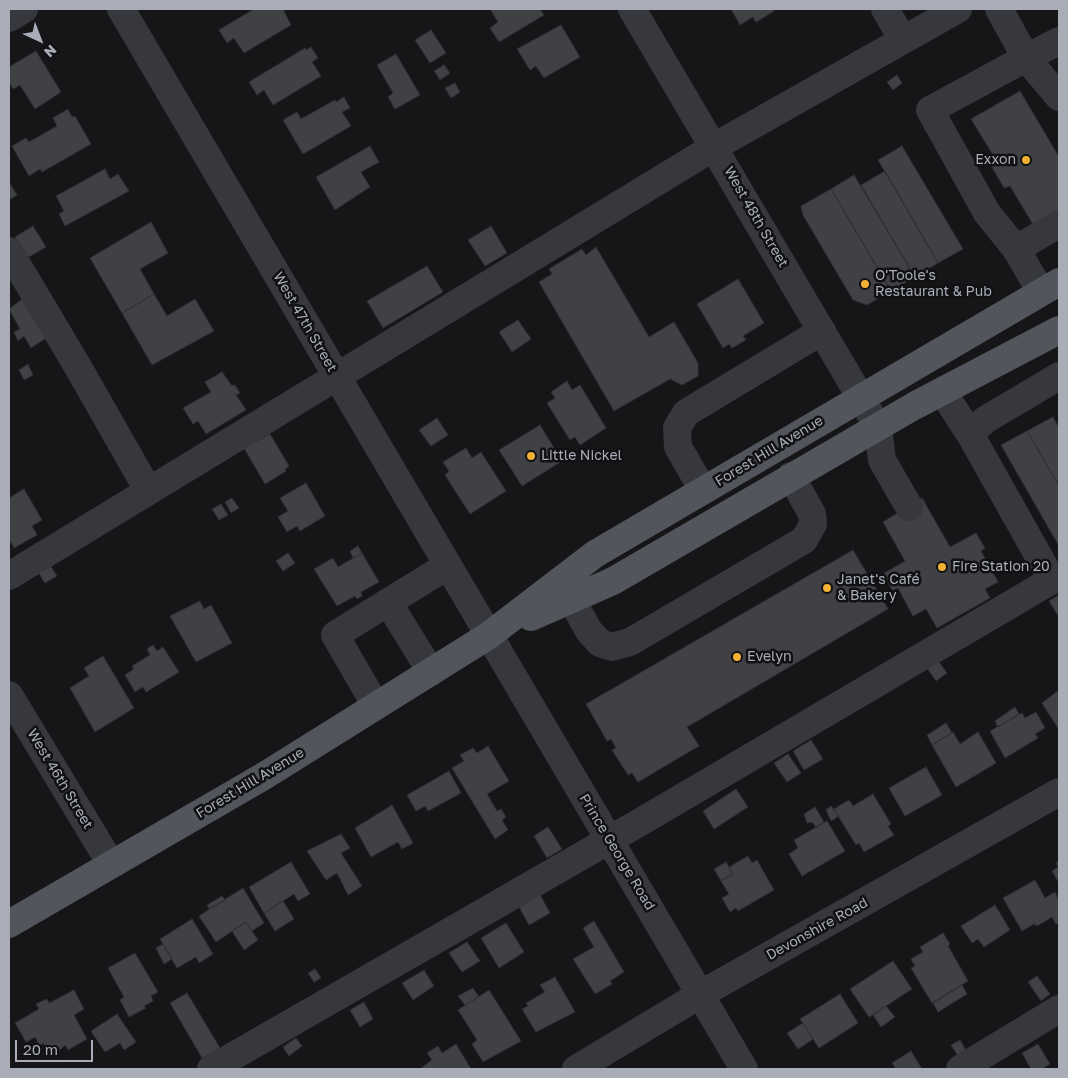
<!DOCTYPE html>
<meta charset="utf-8">
<style>
body{margin:0}
#map{position:relative;width:1068px;height:1078px;overflow:hidden;background:#161618;font-family:"Golos Text",sans-serif}
canvas{display:block}
.frame{position:absolute;inset:0;border:10px solid #a8adb8;pointer-events:none}
.north{position:absolute;left:15px;top:15px;width:50px;height:50px;-webkit-text-stroke:4px #111113;paint-order:stroke;rotate:137deg;font-size:14px;font-weight:700;line-height:20px;text-align:center;color:#a8adb8}
.north::after{content:'';display:block;margin:auto;width:18px;height:22px;background:#a8adb8;clip-path:polygon(50% 0,100% 100%,50% 72%,0 100%)}
.scale{position:absolute;left:15px;top:1040px;width:78px;height:22px;box-sizing:border-box;border:2px solid #a8adb8;border-top:0;padding-left:6px;font-size:15px;line-height:18px;white-space:nowrap;color:#a8adb8;-webkit-text-stroke:4px #111113;paint-order:stroke}
</style>
<div id="map">
<canvas width="1068" height="1078"></canvas>
<div class="frame"></div>
<div class="north">N</div>
<div class="scale">20 m</div>
</div>
<script>
const g = document.querySelector('canvas').getContext('2d');
g.lineJoin = 'round';
function fillPath(path, color) { g.fillStyle = color; g.fill(path, 'evenodd'); }
const poly = rows => new Path2D(rows.map(r => 'M' + r).join(''));
function trace(path, color, width, dash) { g.strokeStyle = color; g.lineWidth = width; g.lineCap = dash ? 'butt' : 'round'; g.setLineDash(dash || []); g.stroke(path); }
function drawText(font, color, halo, rows, align = 'center') {
  g.font = font + ' "Golos Text",sans-serif'; g.lineWidth = 5; g.setLineDash([]); g.textBaseline = 'middle'; g.strokeStyle = halo; g.fillStyle = color; for (const [text, x, y, turn = 0] of rows) {
    g.save(); g.translate(x, y); g.rotate((+turn || 0) * Math.PI / 180); g.textAlign = isNaN(turn) ? turn : align; if (halo) g.strokeText(text, 0, 0); g.fillText(text, 0, 0); g.restore();
  }
}
const building = poly([
 [254,9,283,9,291,25,244,53,234,38,227,43,219,30,254,9],
 [490,9,540,9,544,15,499,42,490,28,498,22,490,9],
 [731,9,773,9,774,11,756,22,753,17,740,25,731,9],
 [561,25,580,57,544,78,536,66,530,70,517,49,561,25],
 [431,30,446,53,430,63,415,40,431,30],
 [311,47,318,58,312,62,321,76,273,105,264,90,257,95,249,82,305,48,306,50,311,47],
 [36,51,61,92,35,109,20,85,13,89,9,82,9,67,36,51],
 [396,54,420,95,395,109,388,97,393,93,377,65,396,54],
 [444,65,450,73,440,80,434,71,444,65],
 [897,75,902,83,893,90,887,82,897,75],
 [455,83,460,92,451,98,445,88,455,83],
 [1020,91,1059,157,1059,211,1034,226,1010,186,1004,188,989,162,995,158,971,119,1020,91],
 [344,97,350,108,342,112,351,126,303,154,283,120,297,112,301,119,335,100,336,102,344,97],
 [68,109,72,117,75,116,91,144,42,172,40,169,29,176,12,146,26,138,29,142,57,126,53,118,68,109],
 [370,146,379,162,361,172,370,187,335,210,316,177,370,146],
 [902,146,963,249,938,263,878,160,902,146],
 [105,169,110,179,118,174,129,191,65,226,59,214,64,211,56,196,105,169],
 [885,171,938,263,915,277,861,185,885,171],
 [854,175,915,277,891,291,831,189,854,175],
 [9,182,17,195,9,200,9,182],
 [831,189,891,291,867,305,853,300,803,215,801,206,831,189],
 [151,222,168,253,140,269,154,294,122,313,90,258,151,222],
 [33,226,46,247,27,258,15,237,33,226],
 [491,226,507,253,485,266,468,240,491,226],
 [596,247,649,337,674,322,698,363,698,376,682,385,670,379,614,411,539,282,552,274,549,269,582,249,586,255,596,247],
 [427,266,443,292,383,328,367,301,427,266],
 [738,279,764,323,743,336,746,340,732,348,729,344,723,348,697,304,738,279],
 [154,294,167,316,195,299,214,331,152,365,122,313,154,294],
 [25,297,49,336,31,348,24,336,18,341,14,332,20,329,9,309,25,297],
 [518,320,531,339,512,352,499,332,518,320],
 [28,364,33,375,24,380,19,370,28,364],
 [222,372,232,386,235,385,240,393,236,395,246,410,206,434,198,421,193,424,183,408,211,392,205,382,222,372],
 [567,381,572,390,580,385,606,428,580,445,575,437,570,440,547,403,555,398,551,392,567,381],
 [1053,417,1059,428,1059,486,1027,431,1053,417],
 [437,418,448,435,431,446,419,430,437,418],
 [540,425,562,461,522,486,499,450,540,425],
 [1027,431,1059,486,1059,546,1001,445,1027,431],
 [270,434,289,466,285,469,286,471,265,484,244,448,270,434],
 [466,448,472,458,481,452,506,491,470,514,445,475,449,471,443,462,466,448],
 [306,483,325,516,300,531,297,526,287,532,278,517,288,511,280,498,306,483],
 [24,489,42,520,32,526,37,535,14,548,9,539,9,498,24,489],
 [232,498,239,508,231,513,225,502,232,498],
 [922,498,950,547,976,533,985,548,981,551,998,582,985,589,990,598,937,628,926,609,913,616,898,588,893,591,883,574,905,561,883,522,922,498],
 [221,504,228,515,219,520,212,509,221,504],
 [358,546,362,553,353,558,350,551,358,546],
 [853,550,888,609,687,727,699,746,638,782,632,773,628,775,612,750,616,748,611,739,607,741,586,704,853,550],
 [288,553,295,563,283,571,276,561,288,553],
 [362,553,379,582,361,592,362,596,357,599,355,596,337,606,314,569,333,558,338,567,362,553],
 [50,565,57,576,45,583,38,572,50,565],
 [1059,595,1059,617,1049,601,1059,595],
 [200,601,204,609,211,605,232,643,196,662,170,616,200,601],
 [153,645,157,651,163,647,179,672,146,692,143,687,135,692,125,675,134,669,132,666,150,655,147,649,153,645],
 [103,656,134,708,95,732,70,688,89,676,84,668,103,656],
 [938,661,947,673,936,681,927,668,938,661],
 [1059,690,1059,730,1042,703,1059,690],
 [1015,707,1019,714,998,727,995,721,1015,707],
 [1036,712,1045,728,1035,734,1038,738,1005,758,990,731,1022,713,1025,718,1036,712],
 [946,723,952,733,932,745,927,735,946,723],
 [953,732,960,744,978,732,996,763,956,787,932,745,953,732],
 [811,740,823,759,804,770,793,751,811,740],
 [488,746,509,781,487,794,497,811,501,809,506,817,502,820,508,830,495,839,452,768,464,761,460,755,473,748,477,753,488,746],
 [788,754,801,773,787,782,774,763,788,754],
 [926,767,942,795,905,816,889,788,926,767],
 [449,771,461,793,428,811,425,806,416,811,407,795,449,771],
 [736,789,748,807,714,829,703,811,736,789],
 [873,794,891,824,888,826,894,835,864,852,859,843,856,845,834,809,849,800,853,806,873,794],
 [392,805,413,843,402,849,398,842,371,857,355,828,392,805],
 [831,806,839,816,831,821,826,810,831,806],
 [815,807,824,822,816,827,812,822,807,823,804,814,815,807],
 [827,821,845,851,802,876,789,854,798,848,794,840,827,821],
 [548,827,562,849,547,858,534,836,548,827],
 [341,834,350,848,341,853,362,886,348,895,337,873,326,880,307,851,341,834],
 [748,856,752,863,757,860,774,890,738,911,736,908,730,912,722,898,729,894,721,881,733,874,729,867,748,856],
 [1059,861,1059,883,1052,871,1058,867,1056,863,1059,861],
 [291,862,310,894,298,901,294,894,264,913,249,887,291,862],
 [726,862,733,874,721,881,714,869,726,862],
 [1035,880,1045,898,1055,892,1059,901,1059,923,1056,924,1052,917,1037,926,1034,924,1022,931,1003,898,1035,880],
 [243,888,264,923,252,931,246,922,216,942,199,916,243,888],
 [539,893,550,913,529,925,518,905,539,893],
 [222,896,225,900,209,909,207,905,222,896],
 [283,901,294,919,275,931,264,913,283,901],
 [995,905,1010,930,984,947,978,939,972,943,961,926,995,905],
 [192,919,213,954,199,963,196,957,177,968,160,939,192,919],
 [594,921,624,972,610,981,612,984,595,994,573,959,594,947,583,928,594,921],
 [246,922,258,940,244,950,232,931,246,922],
 [506,923,524,952,499,968,481,938,506,923],
 [943,933,950,944,948,946,968,981,932,1003,911,968,915,966,911,959,923,952,920,947,943,933],
 [467,942,480,961,462,972,449,953,467,942],
 [163,944,172,959,164,964,156,948,163,944],
 [135,953,158,992,151,996,153,1001,144,1006,146,1008,129,1017,120,1000,124,997,108,968,135,953],
 [893,961,912,989,869,1017,850,989,893,961],
 [315,969,321,978,314,982,308,973,315,969],
 [424,970,434,986,413,1000,402,983,424,970],
 [1037,976,1050,994,1041,1001,1028,982,1037,976],
 [555,977,575,1012,536,1032,522,1009,528,1006,526,1003,545,992,540,985,555,977],
 [962,985,967,994,938,1012,933,1003,962,985],
 [473,988,479,997,465,1005,458,996,473,988],
 [74,990,84,1009,74,1015,87,1039,68,1050,65,1045,60,1050,58,1046,47,1052,43,1043,40,1046,35,1037,26,1042,15,1023,39,1009,36,1004,47,999,49,1003,74,990],
 [489,990,521,1041,483,1062,472,1044,477,1040,458,1010,489,990],
 [187,993,220,1048,202,1058,170,1003,187,993],
 [840,994,858,1023,819,1048,800,1019,840,994],
 [364,1002,373,1019,360,1027,350,1010,364,1002],
 [886,1006,895,1017,881,1027,873,1015,886,1006],
 [117,1014,136,1042,124,1050,120,1043,105,1052,91,1031,117,1014],
 [803,1023,813,1039,798,1049,787,1033,803,1023],
 [296,1038,302,1046,289,1056,283,1047,296,1038],
 [960,1040,968,1054,960,1059,951,1045,960,1040],
 [456,1044,471,1069,420,1069,432,1060,427,1053,438,1046,442,1053,456,1044],
 [1038,1044,1050,1064,1042,1069,1031,1069,1022,1053,1038,1044],
 [911,1051,922,1069,896,1069,892,1063,911,1051]
]);
const minor = poly([
 [121,9,744,1069],
 [632,9,878,427,882,460,909,507],
 [885,9,903,40],
 [999,9,1026,58,930,110,987,213,1016,249],
 [9,18,24,9],
 [1059,41,1026,58,1059,97],
 [9,251,78,367,148,490],
 [1041,292,1016,249,1059,224],
 [942,391,970,434],
 [703,490,678,447,677,428,686,413,822,331],
 [9,576,714,147,958,9],
 [1052,580,970,434,985,420,1059,376],
 [571,599,589,631,600,643,612,647,630,642,804,540,813,524,812,514,791,476],
 [388,602,431,672],
 [9,695,111,864],
 [376,706,335,635,447,566],
 [211,1069,637,824,1059,576],
 [576,1069,701,994,1059,792],
 [960,1069,1059,1009]
]);
const major = poly([
 [531,617,613,581,914,406,1059,330],
 [9,924,264,776,488,636,595,554,1059,282]
]);
const markers = [
 [1026,160,5,"#f2b134"],
 [865,284,5,"#f2b134"],
 [531,456,5,"#f2b134"],
 [942,567,5,"#f2b134"],
 [827,588,5,"#f2b134"],
 [737,657,5,"#f2b134"]
];
const poiNames = [
 ["Exxon",1016,160,"right"],
 ["O'Toole's",875,276],
 ["Restaurant & Pub",875,292],
 ["Little Nickel",541,456],
 ["Fire Station 20",952,567],
 ["Janet's Café",837,580],
 ["& Bakery",837,596],
 ["Evelyn",747,657]
];
const streetNames = [
 ["West 48th Street",756,217,60],
 ["West 47th Street",305,322,60],
 ["Forest Hill Avenue",769,451,-31],
 ["West 46th Street",60,779,59],
 ["Forest Hill Avenue",250,783,-31],
 ["Prince George Road",617,852,59],
 ["Devonshire Road",817,929,-29]
];
fillPath(building, '#404145');
trace(building, '#303034', 1);
trace(minor, '#37383d', 28);
trace(major, '#53555c', 28);
for (const [x, y, r, color] of markers) { const dot = new Path2D(); dot.arc(x, y, r, 0, 2 * Math.PI); g.fillStyle = color; g.fill(dot); trace(dot, '#111113', 2); }
drawText('14px', '#a8adb8', '#111113', poiNames, 'left');
drawText('14px', '#a8adb8', '#111113', streetNames);
</script>
